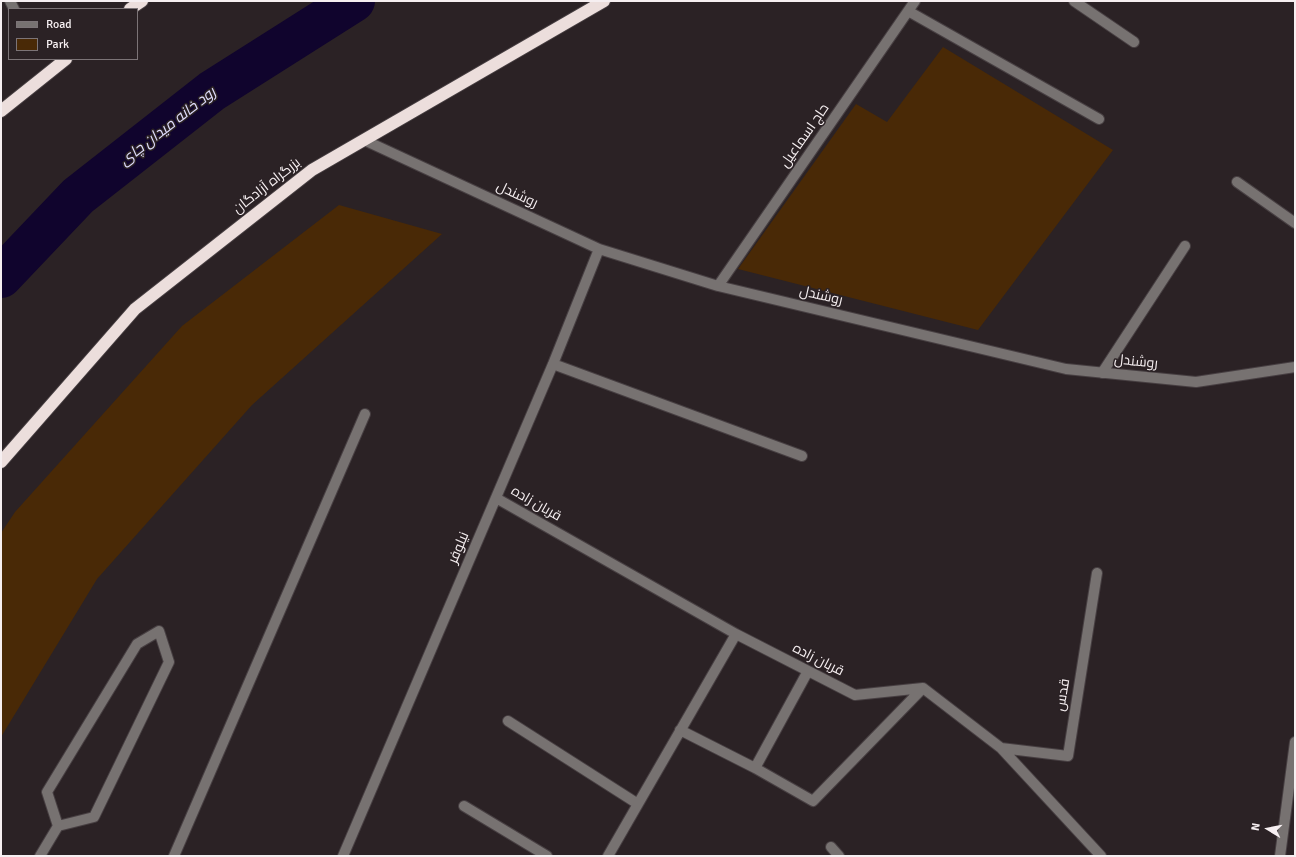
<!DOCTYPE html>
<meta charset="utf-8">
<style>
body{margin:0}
#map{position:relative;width:1296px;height:857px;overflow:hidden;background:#2b2225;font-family:Signika,sans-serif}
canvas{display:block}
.frame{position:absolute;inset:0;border:2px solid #f6eff1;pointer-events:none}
.legend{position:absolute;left:8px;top:8px;width:130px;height:52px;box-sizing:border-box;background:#2b2225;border:1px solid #7c7477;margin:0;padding:5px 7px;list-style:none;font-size:12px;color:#f6eff1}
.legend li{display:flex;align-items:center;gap:8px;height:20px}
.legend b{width:20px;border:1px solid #7c7477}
.north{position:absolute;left:1248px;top:809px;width:40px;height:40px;-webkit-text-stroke:3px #2b2225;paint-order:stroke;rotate:280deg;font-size:11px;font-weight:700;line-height:16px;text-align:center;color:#f6eff1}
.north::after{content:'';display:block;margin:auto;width:14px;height:18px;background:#f6eff1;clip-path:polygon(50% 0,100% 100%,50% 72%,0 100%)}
</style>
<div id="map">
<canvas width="1296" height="857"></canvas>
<div class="frame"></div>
<ul class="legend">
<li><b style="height:5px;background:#777271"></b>Road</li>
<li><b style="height:11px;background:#492906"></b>Park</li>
</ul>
<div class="north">N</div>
</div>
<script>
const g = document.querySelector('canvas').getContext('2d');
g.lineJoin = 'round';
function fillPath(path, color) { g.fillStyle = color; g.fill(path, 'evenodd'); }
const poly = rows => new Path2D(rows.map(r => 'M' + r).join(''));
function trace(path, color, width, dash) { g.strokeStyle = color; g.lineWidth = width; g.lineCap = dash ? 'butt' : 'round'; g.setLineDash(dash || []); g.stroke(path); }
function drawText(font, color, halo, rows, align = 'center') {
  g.font = font + ' Signika,Cairo,sans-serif'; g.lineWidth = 3; g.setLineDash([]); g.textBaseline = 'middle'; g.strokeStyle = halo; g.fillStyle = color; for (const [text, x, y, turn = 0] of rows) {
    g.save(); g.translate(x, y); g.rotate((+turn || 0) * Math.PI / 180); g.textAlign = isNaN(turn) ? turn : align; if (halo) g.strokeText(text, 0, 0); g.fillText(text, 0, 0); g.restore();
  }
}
const green = poly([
 [943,47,1113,150,978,330,738,269,856,104,887,122],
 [339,205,442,234,252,405,97,579,1,737,1,533,15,512,182,326]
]);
const river = poly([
 [1,277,78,196,212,91,354,1]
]);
const minor = poly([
 [10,1,14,9],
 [1074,1,1134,42],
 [908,11,1099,119],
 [364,140,599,249,718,286,1066,369,1196,382,1295,367],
 [1237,182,1295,223],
 [718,286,915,1],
 [553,364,802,456],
 [1102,373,1185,246],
 [496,498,736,634,855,695,923,688,1001,748,1101,856],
 [508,721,638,804],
 [680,730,755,768,808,671],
 [1001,748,1068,756,1097,573],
 [755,768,813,801,923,688],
 [464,806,547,856],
 [831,847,839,856],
 [40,856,58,826,94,817,169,662,159,631,137,644,47,792,58,826],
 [174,856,365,414],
 [343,856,553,364,599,249],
 [608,856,736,634],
 [1280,856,1295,742]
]);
const highway = poly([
 [130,9,142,1],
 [1,111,66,59],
 [1,462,135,309,312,170,604,1]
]);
const streetNames = [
 ["حاج اسماعیل",805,136,-55],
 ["بزرگراه آزادگان",267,186,-38],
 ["روشندل",517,195,25],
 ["روشندل",821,296,13],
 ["روشندل",1136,362,6],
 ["قربان زاده",536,504,30],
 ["نیلوفر",459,548,-67],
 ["قربان زاده",818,660,27],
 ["قدس",1063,695,-81]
];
const waterNames = [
 ["رود خانه میدان چای",168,127,-38]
];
fillPath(green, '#492906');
trace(river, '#10042d', 42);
trace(minor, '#473f42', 12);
trace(highway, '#473f42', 14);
trace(minor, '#777271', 10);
trace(highway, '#ecdedc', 12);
drawText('14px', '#f6eff1', '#2b2225', streetNames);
drawText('italic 15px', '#e1dfff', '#2b2225', waterNames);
</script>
